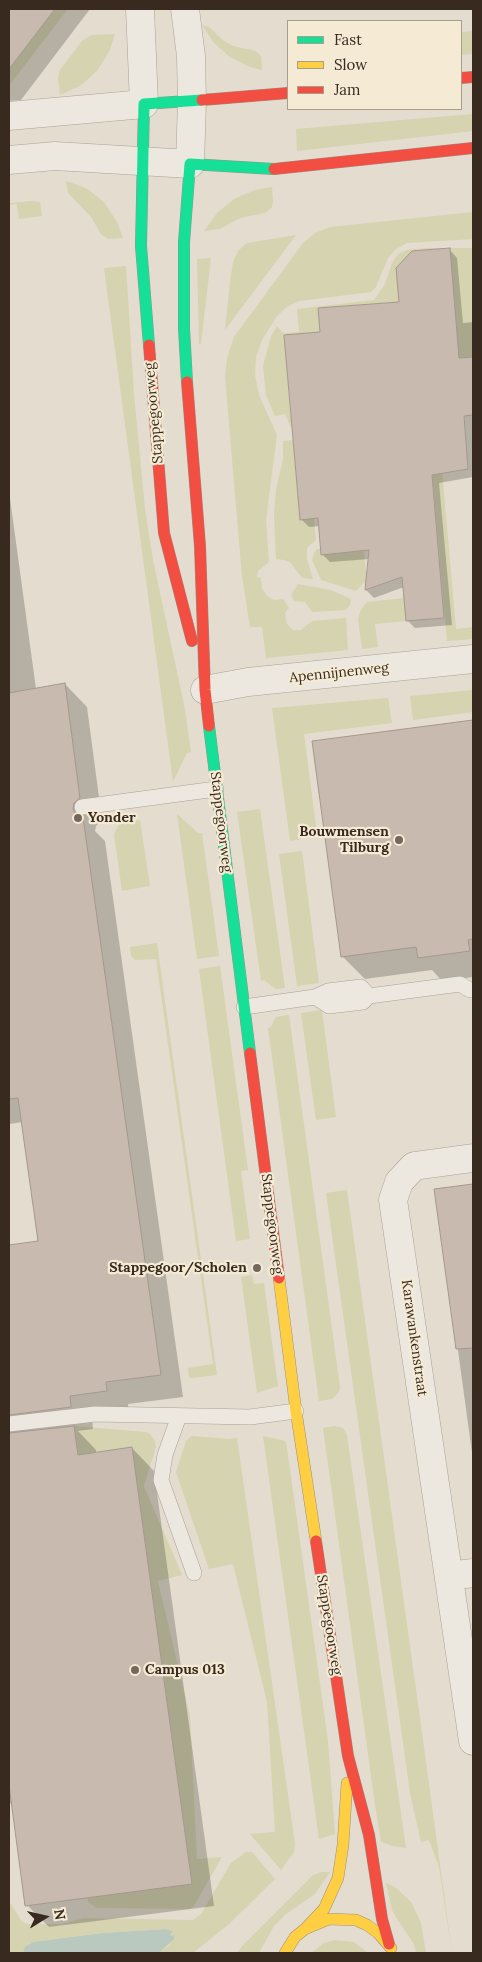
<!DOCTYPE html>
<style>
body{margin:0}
#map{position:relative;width:482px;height:1962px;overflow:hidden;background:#e4dcce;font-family:Lora,serif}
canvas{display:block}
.frame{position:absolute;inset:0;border:10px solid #382a1f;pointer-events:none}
.legend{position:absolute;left:287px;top:20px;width:175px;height:90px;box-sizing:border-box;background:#f5ead4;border:1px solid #a99d8c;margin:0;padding:6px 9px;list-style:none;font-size:15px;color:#382a1f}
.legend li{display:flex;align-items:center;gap:10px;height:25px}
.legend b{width:25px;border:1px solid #a99d8c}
.north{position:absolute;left:20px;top:1892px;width:50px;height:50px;-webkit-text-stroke:4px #f5ead4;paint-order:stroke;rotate:80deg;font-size:14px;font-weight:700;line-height:20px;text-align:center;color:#382a1f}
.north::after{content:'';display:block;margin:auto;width:18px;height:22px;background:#382a1f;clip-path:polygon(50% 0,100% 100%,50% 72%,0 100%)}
</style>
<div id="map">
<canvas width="482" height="1962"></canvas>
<div class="frame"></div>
<ul class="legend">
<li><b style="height:6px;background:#16e098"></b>Fast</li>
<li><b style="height:6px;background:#ffcf43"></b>Slow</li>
<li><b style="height:6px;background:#f24e42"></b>Jam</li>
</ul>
<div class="north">N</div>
</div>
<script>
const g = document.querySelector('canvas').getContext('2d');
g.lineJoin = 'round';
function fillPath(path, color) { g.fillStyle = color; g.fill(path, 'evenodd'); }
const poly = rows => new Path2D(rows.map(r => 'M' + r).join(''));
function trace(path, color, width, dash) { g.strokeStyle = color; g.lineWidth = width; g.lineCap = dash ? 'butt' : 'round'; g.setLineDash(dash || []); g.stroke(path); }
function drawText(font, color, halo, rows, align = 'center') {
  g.font = font + ' Lora,serif'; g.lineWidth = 4.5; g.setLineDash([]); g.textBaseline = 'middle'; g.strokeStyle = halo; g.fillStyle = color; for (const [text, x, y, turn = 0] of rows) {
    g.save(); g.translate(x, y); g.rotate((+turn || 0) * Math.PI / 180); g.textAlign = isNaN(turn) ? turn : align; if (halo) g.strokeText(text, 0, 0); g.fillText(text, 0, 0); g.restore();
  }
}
const green = poly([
 [54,9,68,9,9,86,9,69],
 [202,25,209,27,224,41,233,46,256,51,261,56,262,70,250,67,230,57,214,43],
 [473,31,473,54,461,55,461,32],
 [115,34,109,52,97,71,80,86,60,95,58,78,60,70,82,41,91,35],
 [473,114,473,131,297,151,296,129],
 [66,181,86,188,104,202,117,222,123,238,108,239,101,234,91,217,68,193],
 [272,187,273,202,272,207,265,213,240,218,220,229,204,231,217,213,234,199,255,190],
 [32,201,40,202,42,216,19,219,17,204,9,205,9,203],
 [473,212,473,239,407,243,396,249,388,258,376,287,371,292,299,301,287,307,277,316,262,340,256,357,255,375,259,395,277,435,266,520,269,562,258,571,257,577,261,578,262,588,267,596,274,600,283,599,289,608,285,613,287,624,293,630,301,630,312,621,346,618,348,650,266,658,262,627,250,627,242,576,225,377,227,358,234,337,303,243,315,233,330,227],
 [296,235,225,330,230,282,233,262,238,251,247,243,253,242],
 [425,248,473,248,473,357,459,358,449,248,411,251,412,260,399,302,318,308,320,332,284,335,292,430,285,414,275,416,266,395,263,366,271,336,277,326,283,333,299,332,297,309,374,300,385,284,392,263,398,254,407,250],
 [211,258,201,344,199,344,197,259],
 [126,266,134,394,145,509,153,560,185,709,191,752,187,753,173,782,104,268],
 [293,440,300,519,314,519,316,540,307,548,307,559,313,579,302,578,290,562,284,560,276,559,274,514,276,489,283,460,283,441],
 [442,470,456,629,473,627,473,639,447,641,432,471],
 [317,549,320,549,321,554,364,551,366,571,368,573,366,581,356,591,321,580,312,560,314,553],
 [298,584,331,590,349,598,351,600,350,605,346,610,312,612,305,602,294,601,291,595],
 [404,598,406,621,375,624,378,647,362,649,358,619,361,609,367,602],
 [473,690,473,712,413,720,410,696],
 [388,698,392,723,304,734,317,834,301,836,301,839,290,841,272,708],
 [260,809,285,988,276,989,264,980,261,981,237,812],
 [177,814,198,833,202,833,219,956,197,959],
 [140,820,150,886,122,891,114,834,118,826,122,823],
 [302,851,319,983,297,986,279,854],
 [157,943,217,1375,192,1378,189,1378,188,1368,213,1364,156,959,135,960,131,956,130,947],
 [220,966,248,1170,241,1171,250,1239,236,1241,199,969],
 [322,1010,336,1117,316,1120,301,1013],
 [289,1015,340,1387,339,1392,332,1399,319,1401,268,1028,271,1027,276,1017],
 [347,1190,427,1769,452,1953,439,1867,429,1840,421,1842,410,1793,326,1193],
 [252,1275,254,1284,264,1283,278,1386,257,1393,241,1277],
 [74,1426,146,1432,150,1434,155,1441,156,1447,144,1486,182,1575,158,1581,190,1716,197,1859,222,1857,194,1906,190,1909,96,1908,88,1902,88,1897,192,1883,132,1447,78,1455],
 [335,1426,343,1428,347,1435,406,1848,392,1846,381,1842,375,1805,323,1428],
 [193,1436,229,1439,237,1438,295,1844,294,1852,281,1870,250,1834,275,1832,267,1702,233,1564,209,1569,176,1472,186,1441,190,1437],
 [263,1436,286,1441,328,1741,335,1834,319,1839],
 [246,1852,252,1852,275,1879,229,1924,193,1953,159,1953,169,1945,174,1935,171,1936,166,1929,103,1933,33,1942,29,1944,23,1953,9,1953,9,1903,11,1904,22,1922,28,1924,61,1924,84,1918,193,1920,201,1914,231,1863],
 [321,1872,330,1872,315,1894,285,1915,274,1926,259,1953,237,1953,243,1945,312,1876],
 [386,1883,395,1887,411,1902,421,1923,426,1953,416,1953,414,1944,397,1919,392,1910],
 [334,1940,354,1942,368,1953,311,1953,324,1943]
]);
const water = poly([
 [166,1929,173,1932,170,1934,171,1936,174,1935,174,1939,159,1953,23,1953,25,1947,33,1942,103,1933]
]);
const shadow = poly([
 [9,9,90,9,21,100,9,101],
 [449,249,457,258,463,323,473,322,473,477,439,483,452,625,415,628,407,620,404,587,374,598,366,590,370,559,330,562,322,554,320,526,309,527,301,519,322,333,401,303],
 [9,491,36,689,65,684,87,707,102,820,96,826,95,831,105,841,183,1397,128,1404,129,1413,92,1419,93,1429,78,1431,96,1450,96,1453,132,1448,154,1471,214,1906,49,1927,27,1905,13,1806,9,1802,9,1246,40,1242,23,1122,9,1124],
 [473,721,473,977,442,981,432,970,365,979,342,956,314,742],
 [473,1185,473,1460,436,1190]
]);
const building = poly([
 [9,9,55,9,9,69,9,9],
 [450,248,459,358,473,357,473,415,464,416,468,469,432,475,444,618,406,621,402,577,365,590,369,550,321,555,318,518,300,520,284,335,320,332,318,308,399,302,396,268,412,251,450,248],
 [65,683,80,798,74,803,73,809,75,813,83,817,161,1375,106,1382,107,1391,70,1396,71,1407,9,1415,9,1245,38,1241,18,1098,9,1099,9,693,65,683],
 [473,720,473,939,468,940,470,951,418,958,416,947,341,957,312,741,473,720],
 [473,1184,473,1348,456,1349,434,1189,473,1184],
 [74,1426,78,1455,132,1447,192,1884,25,1906,9,1785,9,1433,74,1426]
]);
const lane = poly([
 [82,807,216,789],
 [315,997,329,1006,363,1002,369,996],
 [244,1007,315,997,328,991,361,987,369,996,460,984,470,990,473,990],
 [179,1416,165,1455,161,1480,194,1573],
 [9,1424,95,1414,250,1417,296,1411]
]);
const street = poly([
 [9,116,144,104,140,9],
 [9,160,55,156,190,164,192,101,191,56,185,9],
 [205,690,248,682,473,659],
 [473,1158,414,1166,399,1182,393,1200,473,1741],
 [449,1576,473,1573]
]);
const fast = poly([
 [149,345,141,246,144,104,202,100],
 [187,382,184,328,184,242,190,164,274,169],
 [209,726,250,1053]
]);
const slow = poly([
 [279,1278,296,1411,316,1541],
 [305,1929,324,1909,338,1878,343,1845,347,1783],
 [285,1953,295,1937,305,1929,329,1919,356,1920,367,1925,378,1933,391,1948]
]);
const jam = poly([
 [461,78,473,77],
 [202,100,288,93],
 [274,169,473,148],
 [149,345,164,533,192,641],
 [187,382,200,546,205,690,209,726],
 [250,1053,279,1278],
 [316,1541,348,1756,369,1835,382,1919,389,1944]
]);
const markers = [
 [78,818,5,"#74685c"],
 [399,840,5,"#74685c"],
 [257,1268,5,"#74685c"],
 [135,1670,5,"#74685c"]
];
const streetNames = [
 ["Stappegoorweg",154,413,-95],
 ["Apennijnenweg",339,673,-6],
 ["Stappegoorweg",221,822,83],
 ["Stappegoorweg",272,1224,83],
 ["Karawankenstraat",414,1338,82],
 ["Stappegoorweg",329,1625,81]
];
const poiNames = [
 ["Yonder",88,818],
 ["Bouwmensen",389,832,"right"],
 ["Tilburg",389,848,"right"],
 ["Stappegoor/Scholen",247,1268,"right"],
 ["Campus 013",145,1670]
];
fillPath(green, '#d5d3b0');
fillPath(water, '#b9c9bf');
fillPath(shadow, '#0003');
fillPath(building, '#c8baaf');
trace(building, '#a4988d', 1);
trace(lane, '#a9a197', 16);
trace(street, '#a9a197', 29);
trace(fast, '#999186', 12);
trace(slow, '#999186', 12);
trace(jam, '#999186', 12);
trace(lane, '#ece8df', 15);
trace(street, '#ece8df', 28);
trace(fast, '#16e098', 11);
trace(slow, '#ffcf43', 11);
trace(jam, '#f24e42', 11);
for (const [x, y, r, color] of markers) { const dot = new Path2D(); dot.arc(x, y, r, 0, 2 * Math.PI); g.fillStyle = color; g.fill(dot); trace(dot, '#f5ead4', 2); }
drawText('14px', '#382a1f', '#f5ead4', streetNames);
drawText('bold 14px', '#382a1f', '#f5ead4', poiNames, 'left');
</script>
